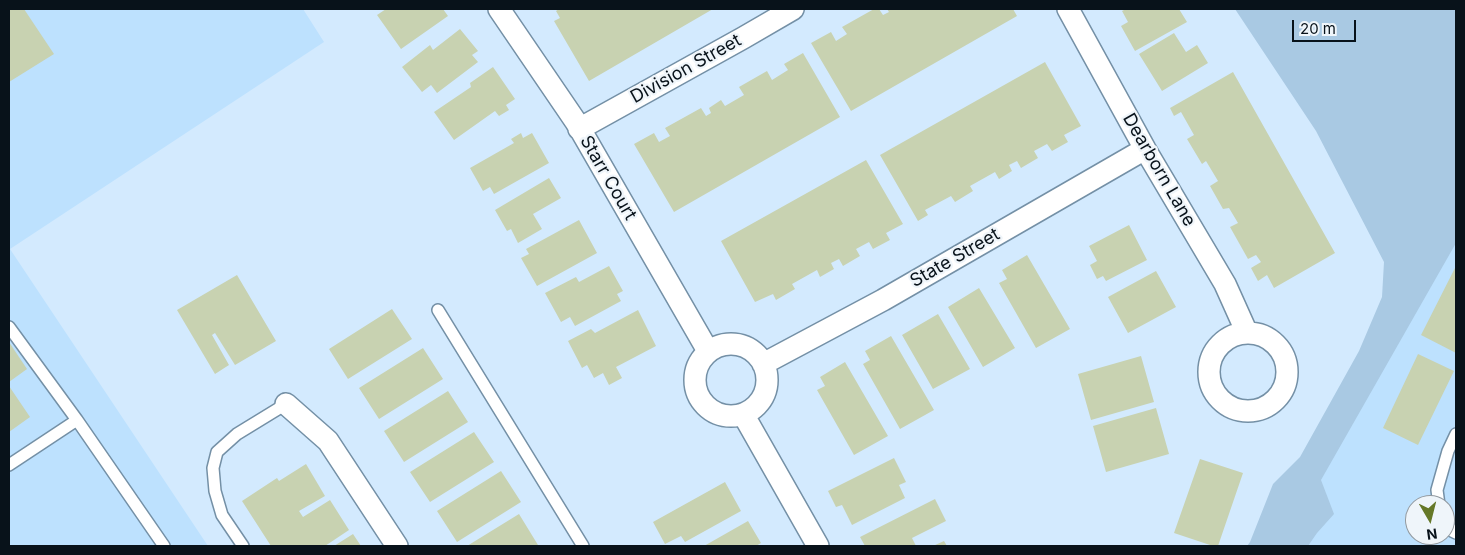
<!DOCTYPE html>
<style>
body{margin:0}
#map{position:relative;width:1465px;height:555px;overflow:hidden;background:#d3eafe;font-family:Inter,sans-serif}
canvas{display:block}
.frame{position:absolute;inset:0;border:10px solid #08121a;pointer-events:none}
.north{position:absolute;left:1405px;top:495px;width:50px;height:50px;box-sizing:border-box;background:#eff5fa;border:1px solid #939aa0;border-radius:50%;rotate:172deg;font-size:14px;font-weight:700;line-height:20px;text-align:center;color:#08121a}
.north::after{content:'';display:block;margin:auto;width:18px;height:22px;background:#657828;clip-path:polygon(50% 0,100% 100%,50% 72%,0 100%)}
.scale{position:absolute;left:1292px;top:20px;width:64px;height:22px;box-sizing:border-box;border:2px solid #08121a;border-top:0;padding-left:6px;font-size:15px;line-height:18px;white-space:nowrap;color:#08121a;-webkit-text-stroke:4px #eff5fa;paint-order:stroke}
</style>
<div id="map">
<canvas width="1465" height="555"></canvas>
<div class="frame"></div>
<div class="north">N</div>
<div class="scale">20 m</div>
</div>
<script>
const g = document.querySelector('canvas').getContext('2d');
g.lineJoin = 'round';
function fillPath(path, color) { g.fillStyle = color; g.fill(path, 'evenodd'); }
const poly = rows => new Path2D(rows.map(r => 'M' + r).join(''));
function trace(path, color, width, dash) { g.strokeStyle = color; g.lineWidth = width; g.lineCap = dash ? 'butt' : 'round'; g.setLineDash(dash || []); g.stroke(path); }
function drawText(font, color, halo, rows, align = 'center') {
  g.font = font + ' Inter,sans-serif'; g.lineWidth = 4.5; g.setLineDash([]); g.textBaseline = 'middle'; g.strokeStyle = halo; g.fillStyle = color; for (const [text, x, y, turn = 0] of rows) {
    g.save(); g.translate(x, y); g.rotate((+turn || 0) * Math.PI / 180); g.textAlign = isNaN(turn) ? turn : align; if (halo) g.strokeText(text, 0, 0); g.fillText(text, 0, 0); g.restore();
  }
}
const built = poly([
 [9,9,303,9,324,42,10,249,208,546,9,546],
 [1456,237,1456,546,1289,546,1338,402],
 [1415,505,1445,505,1445,535,1415,535]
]);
const green = poly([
 [1235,9,1456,9,1456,243,1321,480,1334,514,1317,533,1308,546,1247,546,1250,542,1273,484,1300,457,1359,351,1382,297,1384,262,1316,131]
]);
const building = poly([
 [9,9,24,9,54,54,9,82],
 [386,9,443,9,448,16,401,49,377,15],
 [559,9,713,9,589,81,554,21,560,18,556,11],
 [874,9,879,9,883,15,889,12,887,9,1013,9,1017,16,851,111,811,43,831,32,836,41,847,34,842,27],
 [1126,9,1179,9,1187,22,1135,51,1121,26,1128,22,1122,11],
 [460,29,478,51,472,55,478,62,437,93,431,85,422,92,402,67,430,45,433,50],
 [1174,33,1186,52,1197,45,1208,63,1162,91,1139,54],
 [803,53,840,117,674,212,634,144,654,133,659,142,670,136,665,128,701,108,706,116,711,113,709,108,721,100,725,106,744,95,739,87,767,71,772,80,788,70,784,64],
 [1045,62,1081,126,1064,135,1068,142,1052,151,1047,144,1034,151,1038,158,1021,168,1017,161,1009,165,1012,171,999,179,995,172,970,186,973,191,955,202,951,196,925,210,928,215,918,221,880,155],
 [493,67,515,99,506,105,509,110,499,116,495,111,454,140,434,112,471,87,470,83],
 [1233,72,1335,253,1274,288,1267,275,1258,281,1251,268,1261,262,1256,255,1248,259,1230,227,1238,223,1229,208,1223,209,1210,186,1218,181,1206,161,1202,164,1187,139,1194,135,1181,112,1174,116,1170,108],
 [521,133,523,138,532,133,549,163,494,194,490,187,483,191,470,168,514,143,511,139],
 [866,160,903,224,886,233,890,240,873,249,869,242,856,249,860,256,843,266,839,259,831,263,834,269,820,277,817,270,792,284,795,289,776,300,773,294,755,302,721,241],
 [549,178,561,198,533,214,542,229,518,243,511,229,507,231,495,210],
 [579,220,597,253,537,286,521,258,529,254,526,249],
 [1129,225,1147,260,1106,281,1103,276,1097,279,1090,265,1097,261,1089,246],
 [1027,255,1070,329,1036,348,999,283,1007,279,1002,270],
 [609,266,623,291,617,294,621,301,575,326,570,317,561,322,545,293,576,277,579,282],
 [1456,266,1456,353,1421,335],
 [1156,271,1176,307,1128,333,1108,297],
 [237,275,276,341,235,365,215,333,212,335,229,365,215,374,177,310],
 [979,288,1015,348,983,367,948,307],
 [392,309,412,339,348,379,329,349],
 [638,310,656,346,616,367,622,378,609,385,603,373,594,378,587,365,582,368,568,341,591,329,595,333],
 [938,314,970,369,933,389,902,335],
 [891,336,934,410,900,429,863,364,870,360,865,351],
 [9,342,27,369,9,382],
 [423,348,443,379,379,419,359,388],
 [1418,354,1454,371,1418,445,1383,428],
 [1141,356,1154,402,1091,420,1078,374],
 [845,362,888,436,854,455,817,390,825,386,820,377],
 [9,386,30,417,9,432],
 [448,391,468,422,404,462,384,431],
 [1156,408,1169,454,1106,472,1093,426],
 [474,432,494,462,430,502,410,472],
 [894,458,906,482,899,485,905,498,852,525,842,505,836,507,828,491],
 [1200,459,1243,473,1218,546,1213,546,1174,533],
 [306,464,325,496,299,511,303,517,330,500,349,530,325,546,271,546,242,501,277,478,279,481],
 [501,471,521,502,457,542,437,511],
 [725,482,741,511,685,542,681,536,665,544,653,522],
 [935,499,946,521,912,538,916,546,865,546,860,537],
 [519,514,538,545,536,546,467,546],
 [748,521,761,543,756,546,704,546],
 [353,534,361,546,334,546],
 [944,541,947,546,933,546]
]);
const service = poly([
 [438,310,583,546],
 [9,327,77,420,164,546],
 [9,465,77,420],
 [1439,505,1437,490,1448,451,1456,434],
 [1445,520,1452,531,1456,533],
 [243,546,222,515,215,491,213,468,217,452,237,434,286,404]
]);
const minor = poly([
 [499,9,576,122,708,351],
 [1068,9,1145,149,1225,284,1247,333],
 [579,129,743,38,793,9],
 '1209 372a39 39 0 1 1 78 0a39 39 0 1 1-78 0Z',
 '695 380a36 36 0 1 1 72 0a36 36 0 1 1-72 0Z',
 [763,364,883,300,1145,149],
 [286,404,328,441,397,546],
 [743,414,818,546]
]);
const streetNames = [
 ["Division Street",686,69,-29],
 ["Dearborn Lane",1159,170,60],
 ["Starr Court",608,178,60],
 ["State Street",955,258,-30]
];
fillPath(built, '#bde1fe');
fillPath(green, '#a9c9e3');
fillPath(building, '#c8d2b1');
trace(service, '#7490a6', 14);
trace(minor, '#7490a6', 24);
trace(service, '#fff', 11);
trace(minor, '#fff', 21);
drawText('18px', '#08121a', '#eff5fa', streetNames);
</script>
